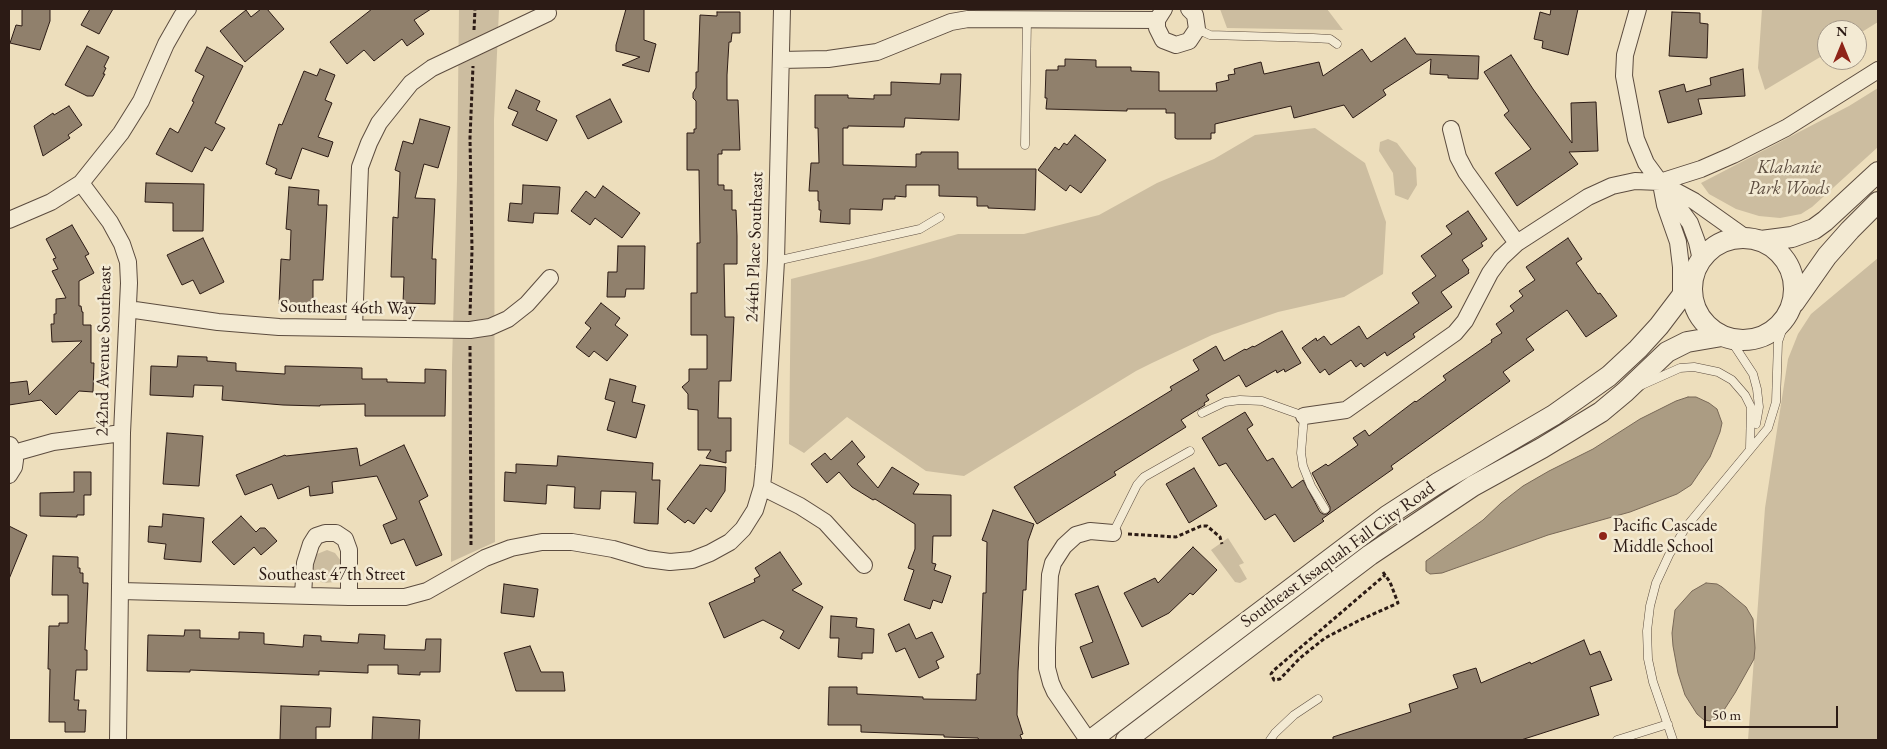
<!DOCTYPE html>
<style>
body{margin:0}
#map{position:relative;width:1887px;height:749px;overflow:hidden;background:#eddebc;font-family:"EB Garamond",serif}
canvas{display:block}
.frame{position:absolute;inset:0;border:10px solid #2c1b15;pointer-events:none}
.north{position:absolute;left:1817px;top:20px;width:50px;height:50px;box-sizing:border-box;background:#f3ead3;border:1px solid #a39787;border-radius:50%;rotate:0deg;font-size:14px;font-weight:700;line-height:20px;text-align:center;color:#2c1b15}
.north::after{content:'';display:block;margin:auto;width:18px;height:22px;background:#8f2418;clip-path:polygon(50% 0,100% 100%,50% 72%,0 100%)}
.scale{position:absolute;left:1704px;top:706px;width:134px;height:22px;box-sizing:border-box;border:2px solid #2c1b15;border-top:0;padding-left:6px;font-size:15px;line-height:18px;white-space:nowrap;color:#2c1b15;-webkit-text-stroke:4px #f3ead3;paint-order:stroke}
</style>
<div id="map">
<canvas width="1887" height="749"></canvas>
<div class="frame"></div>
<div class="north">N</div>
<div class="scale">50 m</div>
</div>
<script>
const g = document.querySelector('canvas').getContext('2d');
g.lineJoin = 'round';
function fillPath(path, color) { g.fillStyle = color; g.fill(path, 'evenodd'); }
const poly = rows => new Path2D(rows.map(r => 'M' + r).join(''));
function trace(path, color, width, dash) { g.strokeStyle = color; g.lineWidth = width; g.lineCap = dash ? 'butt' : 'round'; g.setLineDash(dash || []); g.stroke(path); }
function drawText(font, color, halo, rows, align = 'center') {
  g.font = font + ' "EB Garamond",serif'; g.lineWidth = 5; g.setLineDash([]); g.textBaseline = 'middle'; g.strokeStyle = halo; g.fillStyle = color; for (const [text, x, y, turn = 0] of rows) {
    g.save(); g.translate(x, y); g.rotate((+turn || 0) * Math.PI / 180); g.textAlign = isNaN(turn) ? turn : align; if (halo) g.strokeText(text, 0, 0); g.fillText(text, 0, 0); g.restore();
  }
}
const green = poly([
 [459,9,499,9,494,120,495,542,451,562,452,365,457,179],
 [1220,9,1327,9,1343,30,1227,28],
 [1762,9,1878,9,1878,22,1857,35,1857,30,1827,30,1827,53,1765,90,1758,68],
 [1878,88,1878,147,1812,207,1801,214,1780,218,1759,216,1736,209,1709,194,1701,183,1849,106],
 [1315,128,1365,163,1386,222,1383,274,1344,297,1278,312,1212,335,1152,363,1136,371,964,476,926,471,847,417,804,453,789,444,791,279,870,259,958,234,1024,234,1099,215,1157,183,1214,159,1255,135],
 [1388,139,1397,143,1416,168,1417,185,1408,200,1395,195,1393,173,1379,151,1380,142],
 [1878,258,1878,740,1748,740,1765,508,1788,359,1798,334,1811,314],
 [1228,538,1244,563,1239,565,1247,579,1240,583,1235,582,1211,550],
 [327,550,335,553,341,561,341,569,334,582,325,583,317,581,313,576,312,563,317,554]
]);
const water = poly([
 [1688,397,1696,397,1709,403,1717,409,1722,423,1720,432,1710,457,1691,485,1677,494,1630,512,1548,535,1442,573,1430,574,1426,571,1426,561,1483,520,1501,503,1523,486,1549,471,1593,449,1640,419,1676,401,1688,397],
 [1706,583,1717,584,1722,587,1746,607,1753,619,1755,648,1754,659,1735,693,1724,710,1710,721,1704,720,1697,714,1685,695,1678,673,1673,646,1672,633,1675,610,1692,591,1706,583]
]);
const building = poly([
 [22,9,50,9,50,21,40,50,10,43,16,25,22,26,22,9],
 [90,9,113,9,99,34,81,25,90,9],
 [261,9,267,9,284,29,245,62,220,31,246,10,251,17,261,9],
 [372,9,431,9,414,20,424,34,407,46,402,39,374,61,364,50,347,64,330,42,372,9],
 [626,9,644,9,644,40,656,44,649,72,622,65,640,57,616,51,616,45,626,9],
 [1551,9,1578,9,1568,55,1542,48,1543,41,1534,39,1540,12,1550,15,1551,9],
 [717,12,740,12,740,33,732,33,731,42,729,42,727,75,727,100,738,100,740,150,722,150,722,154,718,154,718,185,724,185,724,190,732,190,732,210,736,210,737,236,737,264,724,264,725,317,734,317,731,381,719,381,718,418,731,418,731,451,726,451,726,463,706,458,711,450,698,450,698,410,688,409,688,394,682,387,689,381,689,369,707,369,707,335,691,335,691,293,697,293,697,243,700,243,699,170,687,170,687,133,694,133,694,129,696,129,696,101,693,98,693,93,696,88,696,72,698,72,700,15,717,16,717,12],
 [1672,12,1700,13,1700,23,1708,24,1707,58,1669,56,1672,12],
 [1405,38,1416,54,1479,56,1478,79,1448,78,1448,75,1430,74,1431,59,1383,90,1386,95,1353,118,1344,105,1294,118,1291,106,1215,124,1215,133,1211,133,1211,139,1177,139,1175,138,1175,113,1166,113,1166,109,1127,109,1127,111,1046,109,1047,98,1045,98,1046,70,1058,70,1058,66,1065,66,1065,59,1096,60,1096,67,1131,67,1131,71,1159,72,1159,91,1217,91,1216,83,1229,80,1228,75,1235,74,1234,69,1261,62,1264,74,1319,62,1323,76,1362,49,1371,62,1405,38],
 [87,46,109,57,104,67,106,68,103,74,105,74,93,96,87,96,65,85,87,46],
 [207,47,243,66,215,123,225,128,212,151,205,147,192,172,156,154,170,128,178,133,194,102,192,101,204,76,195,71,207,47],
 [1511,55,1533,89,1572,143,1571,103,1596,102,1598,151,1569,152,1578,164,1517,206,1495,173,1531,149,1504,115,1509,111,1484,72,1511,55],
 [320,69,335,75,325,100,332,103,318,137,333,142,328,157,302,148,291,179,275,174,277,169,266,164,279,124,282,125,304,71,317,76,320,69],
 [1743,69,1745,96,1698,99,1702,114,1668,123,1659,91,1684,84,1686,92,1711,85,1710,78,1743,69],
 [941,74,961,74,959,120,905,118,904,127,848,126,848,128,843,128,843,165,916,167,916,154,921,154,921,152,958,152,958,169,1036,169,1035,210,988,208,988,206,977,206,977,197,939,196,939,185,906,185,906,197,895,196,895,199,883,199,882,210,850,209,850,224,820,222,821,210,819,210,819,201,818,201,818,191,809,191,811,163,819,163,818,128,815,128,815,95,848,95,848,98,874,99,874,95,891,95,891,82,940,84,941,74],
 [516,90,540,101,536,110,557,120,547,141,512,125,518,112,508,108,516,90],
 [610,99,622,122,588,139,576,116,610,99],
 [69,106,82,125,68,135,70,138,43,156,34,126,53,113,54,115,69,106],
 [420,119,450,127,438,168,424,164,415,198,435,199,432,259,436,259,435,304,403,303,404,277,391,277,393,217,398,218,400,172,395,170,403,141,413,144,420,119],
 [1075,135,1106,160,1081,193,1070,185,1066,191,1038,170,1055,147,1059,150,1064,143,1067,145,1075,135],
 [146,183,204,184,203,231,173,231,173,203,145,202,146,183],
 [523,185,560,187,558,214,534,213,533,223,508,221,510,203,522,204,523,185],
 [603,186,640,213,622,238,595,218,590,225,571,211,586,191,595,198,603,186],
 [289,187,319,190,318,205,327,205,323,280,313,280,313,305,279,304,281,259,290,260,291,230,286,229,289,187],
 [1468,211,1487,239,1481,243,1483,246,1462,260,1469,270,1468,271,1469,273,1441,292,1452,307,1413,334,1415,337,1387,356,1385,352,1364,367,1361,363,1356,367,1351,360,1329,375,1325,369,1320,373,1302,348,1316,338,1317,341,1324,336,1331,345,1359,326,1367,339,1419,303,1412,293,1436,276,1421,256,1452,234,1446,226,1468,211],
 [72,225,89,254,85,256,94,273,79,281,79,306,81,306,82,312,83,312,83,325,91,325,91,363,94,363,93,392,79,391,56,415,41,400,9,405,9,383,27,381,29,395,82,341,52,342,51,324,54,324,54,314,56,314,56,299,66,298,52,271,58,269,53,259,56,258,46,239,72,225],
 [203,238,224,282,200,294,193,280,182,285,167,255,203,238],
 [1568,238,1582,259,1576,263,1598,294,1600,293,1617,316,1586,337,1567,310,1526,339,1534,350,1503,372,1510,381,1391,466,1393,469,1322,519,1324,521,1294,542,1275,514,1265,520,1226,463,1219,466,1202,438,1245,412,1253,425,1247,429,1267,461,1273,458,1292,488,1303,480,1320,512,1323,514,1327,514,1330,511,1330,507,1312,473,1326,464,1328,466,1358,445,1353,438,1365,430,1369,436,1415,401,1416,402,1446,380,1443,376,1492,342,1491,340,1502,333,1496,324,1514,311,1510,306,1523,296,1519,291,1535,280,1526,267,1568,238],
 [618,246,645,246,644,289,626,289,625,297,607,297,608,272,617,272,618,246],
 [601,303,620,318,615,325,628,335,607,361,594,351,589,357,576,347,591,328,585,323,601,303],
 [1282,331,1301,363,1285,372,1284,369,1277,373,1276,370,1246,387,1239,375,1206,395,1209,400,1204,403,1205,405,1181,420,1186,427,1114,472,1116,475,1037,524,1014,487,1172,390,1170,387,1199,370,1193,360,1216,346,1224,361,1245,349,1246,350,1253,346,1254,347,1282,331],
 [178,356,207,357,207,361,236,363,236,371,285,374,285,366,362,368,362,379,387,379,387,382,425,383,425,369,446,370,445,416,365,416,365,404,320,405,320,406,283,405,222,400,223,386,194,385,193,397,150,395,151,366,177,367,178,356],
 [610,379,636,386,632,402,645,405,636,438,607,430,615,402,605,399,610,379],
 [167,433,203,436,199,486,163,484,167,433],
 [852,441,865,457,857,464,878,488,892,467,919,484,913,494,951,495,951,536,933,536,932,563,936,564,934,570,951,576,942,603,933,600,930,609,904,600,914,570,908,568,915,549,915,524,875,499,873,500,852,487,839,472,827,483,811,464,825,453,831,460,852,441],
 [404,445,428,496,419,501,442,555,416,566,404,539,391,544,383,525,397,519,377,476,332,482,333,493,310,496,309,486,278,499,272,484,245,495,236,475,285,455,286,456,357,448,360,466,404,445],
 [558,456,653,463,652,480,660,480,658,524,634,523,636,492,601,491,600,509,574,508,575,487,547,485,546,504,504,501,505,472,516,473,516,464,557,466,558,456],
 [700,465,726,467,725,491,711,512,706,508,694,524,688,520,685,523,667,509,700,465],
 [1194,468,1217,506,1189,523,1166,484,1194,468],
 [74,472,91,472,91,495,84,495,84,515,77,515,77,517,40,516,40,493,74,492,74,472],
 [993,510,1034,524,1028,541,1026,590,1023,590,1018,671,1017,715,1023,734,1020,735,1022,740,979,740,978,738,944,737,944,735,861,732,861,725,828,725,829,687,857,687,857,694,923,697,923,699,976,700,977,674,980,674,983,593,986,593,987,542,982,540,993,510],
 [163,514,204,518,201,562,164,559,166,544,148,542,149,526,162,527,163,514],
 [241,516,256,532,260,528,265,528,277,541,261,555,254,547,234,565,212,542,241,516],
 [9,526,27,535,9,579,9,526],
 [1193,547,1217,570,1193,595,1190,593,1169,613,1142,627,1124,593,1155,578,1158,583,1193,547],
 [780,552,802,584,792,590,823,607,799,649,780,638,784,631,763,620,724,638,709,603,755,582,754,579,760,576,755,568,780,552],
 [53,556,78,557,78,568,80,568,80,573,83,573,83,583,88,583,85,650,87,650,87,670,76,670,74,700,79,700,78,710,86,710,85,732,65,732,65,722,49,722,50,669,48,669,49,626,59,626,59,623,68,623,68,595,52,595,53,556],
 [504,584,538,589,534,617,501,613,504,584],
 [1098,586,1129,664,1092,678,1080,647,1093,642,1075,594,1098,586],
 [831,616,857,618,856,627,874,629,873,653,862,653,862,659,838,657,839,638,830,638,831,616],
 [909,624,916,639,932,632,944,657,936,661,939,668,919,678,905,648,896,652,888,634,909,624],
 [185,630,200,630,200,638,239,639,239,632,264,633,264,644,303,647,304,635,321,636,321,641,358,643,359,634,385,635,384,649,425,650,426,639,441,639,440,672,420,672,420,675,398,674,398,665,368,665,368,673,319,671,319,675,190,670,190,672,147,671,148,635,184,636,185,630],
 [1584,640,1590,655,1600,651,1612,680,1590,687,1599,715,1521,740,1333,740,1333,737,1411,712,1409,704,1458,688,1453,675,1476,668,1481,683,1530,662,1531,664,1584,640],
 [530,646,541,672,563,672,565,691,516,691,504,653,530,646],
 [281,706,331,708,330,727,316,727,316,740,280,740,281,706],
 [373,717,420,720,419,740,372,740,373,717]
]);
const path = poly([
 [474,30,475,9],
 [470,315,472,250,470,138,473,66],
 [470,346,471,547],
 [1128,534,1176,537,1201,526,1207,526,1220,537,1222,544],
 [1383,572,1390,582,1398,603,1360,620,1325,638,1300,658,1280,679,1274,680,1271,674,1273,671,1385,575]
]);
const service = poly([
 [1197,29,1210,35,1313,38,1330,39,1337,44],
 [1025,145,1027,19],
 [776,261,920,229,940,217],
 [1730,339,1753,374,1757,389,1759,407,1756,424],
 [1642,385,1680,368,1694,367,1718,372,1732,380,1745,395,1751,407,1750,448],
 [1202,413,1225,402,1240,400,1262,401,1304,416,1301,453,1303,466,1311,486,1325,509],
 [1113,533,1137,485,1144,477,1190,451],
 [1270,740,1275,733,1294,715,1318,699],
 [1617,740,1668,724],
 [1673,740,1653,682,1648,659,1647,631,1650,606,1656,583,1669,555,1686,527,1768,428,1776,402,1778,342,1786,319]
]);
const minor = poly([
 [1164,9,1157,20,1157,28,1163,40,1176,45,1189,41,1197,29,1195,15,1189,9],
 [1638,9,1625,55,1624,76,1636,139,1646,163,1690,223,1697,242,1701,260],
 [781,60,828,59,877,52,951,22,968,19,1157,20],
 [1451,129,1458,157,1466,172,1517,243],
 [81,183,110,222,122,244,128,262,129,283,122,433,118,740],
 [1666,186,1694,201,1746,238],
 [1662,189,1665,205,1678,242,1681,267,1681,297],
 [9,220,51,202,81,183,121,133,141,101,166,44,182,16,188,9],
 [128,309,218,322,279,327,470,330,490,327,508,319,527,304,550,278],
 [354,327,360,167,369,143,379,123,411,83,432,68,548,13],
 [1304,416,1346,410,1455,333,1465,321,1490,273,1501,258,1517,243,1588,197,1612,186,1635,181,1660,182,1701,169,1733,155,1786,128,1878,70],
 [14,453,53,442,122,433],
 [9,475,14,467,15,460,14,453,10,445],
 [762,487,800,506,825,522,864,565],
 [121,591,349,597,405,597,427,591,485,558,511,548,542,542,572,542,613,549,647,559,670,562,692,560,710,553,730,542,743,529,755,510,762,487,764,466,776,261,782,9],
 [303,595,305,563,311,544,316,536,325,533,336,533,345,539,349,550,349,597],
 [1088,740,1055,692,1051,683,1047,668,1047,648,1050,575,1053,563,1064,546,1076,535,1090,531,1113,533]
]);
const tertiary = poly([
 '1692 289a51 51 0 1 1 102 0a51 51 0 1 1-102 0Z',
 [1761,241,1792,237,1814,229,1825,221,1878,172],
 [1794,303,1827,256,1850,230,1878,202],
 [1091,740,1387,516,1438,483,1554,415,1609,376,1638,349,1659,326,1681,297,1694,274],
 [1126,740,1370,555,1473,486,1542,448,1601,412,1625,392,1667,352,1687,342,1722,336]
]);
const markers = [
 [1603,536,5,"#8f2418"]
];
const parkNames = [
 ["Klahanie",1789,168],
 ["Park Woods",1789,189]
];
const streetNames = [
 ["244th Place Southeast",755,247,-88],
 ["Southeast 46th Way",348,308,1],
 ["242nd Avenue Southeast",104,351,-89],
 ["Southeast Issaquah Fall City Road",1338,555,-36],
 ["Southeast 47th Street",332,575]
];
const poiNames = [
 ["Pacific Cascade",1613,526],
 ["Middle School",1613,547]
];
fillPath(green, '#ccbda0');
fillPath(water, '#ab9c83');
trace(water, '#786857', 1);
fillPath(building, '#90806c');
trace(building, '#2c1b15', 1);
trace(service, '#5c4c3f', 9);
trace(minor, '#5c4c3f', 18);
trace(tertiary, '#5c4c3f', 22);
trace(path, '#2c1b15', 3, [4, 2.5]);
trace(service, '#f3ead3', 8);
trace(minor, '#f3ead3', 16);
trace(tertiary, '#f3ead3', 20);
for (const [x, y, r, color] of markers) { const dot = new Path2D(); dot.arc(x, y, r, 0, 2 * Math.PI); g.fillStyle = color; g.fill(dot); trace(dot, '#f3ead3', 2); }
drawText('italic 18px', '#5c4c3f', '#f3ead3', parkNames);
drawText('18px', '#2c1b15', '#f3ead3', streetNames);
drawText('18px', '#2c1b15', '#f3ead3', poiNames, 'left');
</script>
